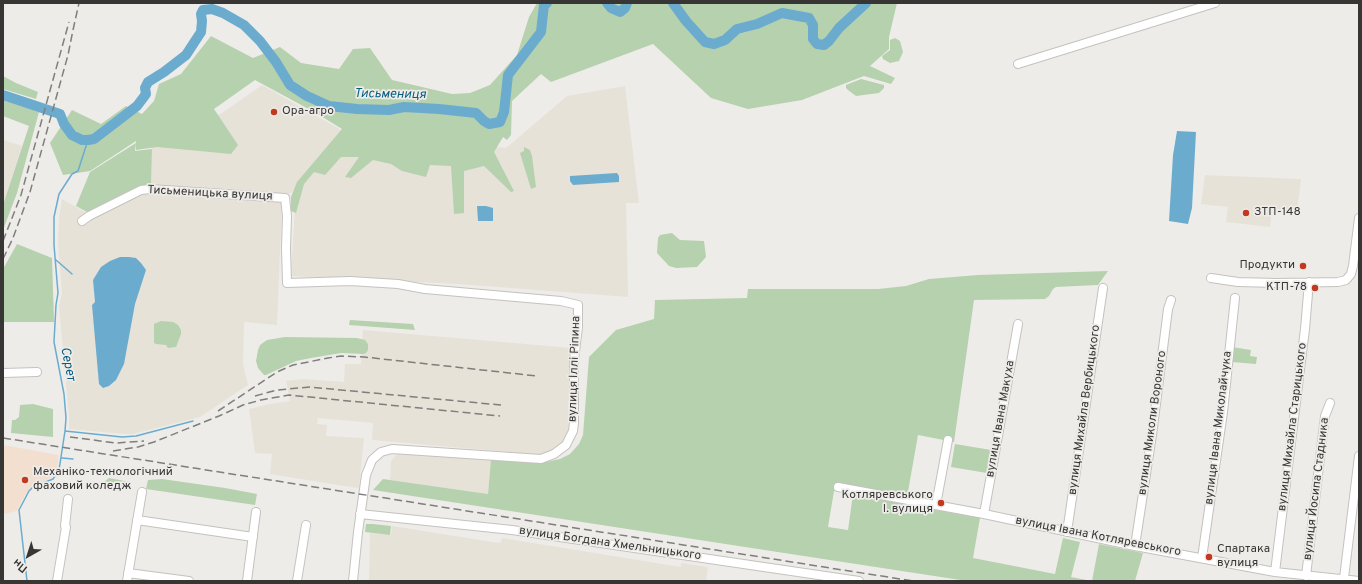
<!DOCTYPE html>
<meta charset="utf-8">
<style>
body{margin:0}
#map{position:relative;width:1362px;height:584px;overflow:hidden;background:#eeece9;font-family:Overpass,sans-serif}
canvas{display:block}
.frame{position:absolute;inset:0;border:4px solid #373635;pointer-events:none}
.north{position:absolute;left:8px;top:536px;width:40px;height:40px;-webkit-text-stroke:3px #eeece9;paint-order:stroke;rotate:219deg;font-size:11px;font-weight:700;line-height:16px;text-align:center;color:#373635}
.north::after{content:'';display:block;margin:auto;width:14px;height:18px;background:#373635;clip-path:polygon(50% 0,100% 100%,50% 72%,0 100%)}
</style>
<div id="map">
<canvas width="1362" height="584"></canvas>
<div class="frame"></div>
<div class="north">Пн</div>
</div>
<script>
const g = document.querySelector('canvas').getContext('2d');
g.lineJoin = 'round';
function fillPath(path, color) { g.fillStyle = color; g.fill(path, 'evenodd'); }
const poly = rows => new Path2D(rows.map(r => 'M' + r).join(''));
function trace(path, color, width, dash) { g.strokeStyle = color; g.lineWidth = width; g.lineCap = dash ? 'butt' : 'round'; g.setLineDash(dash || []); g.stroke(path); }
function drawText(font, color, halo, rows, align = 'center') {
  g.font = font + ' Overpass,sans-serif'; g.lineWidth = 3.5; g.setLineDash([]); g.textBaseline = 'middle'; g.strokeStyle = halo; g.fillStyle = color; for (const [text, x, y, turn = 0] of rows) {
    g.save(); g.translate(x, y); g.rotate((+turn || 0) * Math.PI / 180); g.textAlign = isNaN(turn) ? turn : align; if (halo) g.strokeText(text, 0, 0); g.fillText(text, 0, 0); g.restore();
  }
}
const built = poly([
 [262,85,343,131,506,148,567,96,625,86,639,203,626,203,628,297,458,284,291,276,296,189,289,194,281,196,151,186,152,146,222,113],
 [3,140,22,146,3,205],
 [1205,175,1301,179,1297,212,1272,209,1270,227,1226,222,1228,207,1201,204],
 [136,193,282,202,277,325,244,322,243,364,248,385,200,417,133,434,124,434,69,429,69,416,59,306,62,293,58,243,59,218,62,199,92,216],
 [363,330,572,348,569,428,565,438,559,446,550,452,543,455,372,440,373,423,318,418,317,424,327,425,326,436,364,438,359,487,357,488,270,474,272,454,255,453,249,409,270,404,290,401,286,381,303,379,344,382,345,364,361,364],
 [397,454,491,459,488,494,390,480,391,461],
 [392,526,499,543,501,542,502,538,681,567,681,563,708,567,706,581,369,581,370,533,391,535]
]);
const education = poly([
 [3,445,59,455,57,468,51,478,32,486,22,500,17,511,3,514]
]);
const green = poly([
 [537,3,758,3,762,4,767,3,897,3,889,37,889,49,870,66,895,78,891,84,864,76,802,100,748,109,711,98,653,44,551,82,541,74,512,101,511,135,507,140,503,137,494,152,514,191,511,192,484,166,464,171,464,213,454,214,451,166,430,165,426,177,402,171,391,164,373,160,351,178,345,177,359,157,341,157,325,175,314,172,304,184,296,213,291,211,291,197,297,182,342,129,316,113,255,80,214,109,238,145,231,154,157,147,136,150,136,141,90,171,63,175,50,143,72,110,101,124,126,106,142,114,154,101,159,84,181,74,211,36,253,58,280,47,301,63,339,69,353,49,370,48,392,80,452,94,470,93,490,85,517,55,529,17],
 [895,38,900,41,903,52,899,61,890,63,883,59,882,56,890,50,890,40],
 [3,76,16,83,38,92,36,99,3,89],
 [861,79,884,85,884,88,879,93,856,96,848,90,846,88,846,85],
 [3,100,39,112,17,193,3,230,3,205,29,126,3,116],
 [136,143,135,151,152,149,151,186,138,187,89,213,76,206,90,172],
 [524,147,530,150,532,156,536,187,531,189,520,153,524,151],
 [672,233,680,240,704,241,706,257,697,267,676,268,669,266,657,253,658,238,660,235],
 [17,244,52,258,54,322,3,322,3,269],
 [1108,271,1098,285,1056,287,1053,289,1049,296,1045,299,974,300,954,442,918,435,906,503,980,518,973,558,1055,574,1063,538,1080,542,1071,577,1092,581,1099,544,1143,553,1135,581,967,581,373,490,383,479,488,494,491,459,546,462,560,459,570,454,579,444,583,435,589,357,616,330,654,319,655,300,747,298,748,289,878,289,906,286,929,279,978,275],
 [834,491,853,494,848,530,828,527],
 [350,320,413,324,415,330,349,325],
 [161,321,173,322,178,325,181,330,181,334,176,347,168,348,166,345,156,344,154,343,154,324],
 [285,337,357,338,365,340,368,344,368,349,367,352,364,354,341,353,311,358,296,361,266,375,264,375,258,368,256,361,258,350,260,345,267,340],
 [1232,347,1251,350,1250,356,1257,357,1256,364,1232,362],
 [33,404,53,409,53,437,11,433,12,420,15,420,19,417,20,405],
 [955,444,991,450,987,473,951,467],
 [109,478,130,482,129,490,104,485,104,482],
 [162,479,225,488,257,494,255,505,146,489,148,480],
 [366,524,373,524,391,526,390,535,365,532]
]);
const water = poly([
 [1177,131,1196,132,1192,208,1188,224,1169,221,1173,155],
 [617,173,619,176,619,182,573,185,570,181,570,176],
 [477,206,486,206,493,208,493,221,478,221],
 [120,257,129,257,136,258,141,263,146,270,135,304,124,364,116,380,109,386,103,388,99,384,92,305,95,302,93,280,101,267,110,261]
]);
const stream = poly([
 [56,260,72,274],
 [65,431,122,437,136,436,193,421],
 [62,458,73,459],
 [27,581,19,510,29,491,33,487,53,479,59,470,65,431,66,418,64,394,54,342,56,305,58,293,54,245,54,217,59,194,72,174,78,171,88,140]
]);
const river = poly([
 [607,3,611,8,620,12,625,8,627,3],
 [673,3,686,21,705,42,714,44,725,40,737,29,757,24,782,13,809,18,813,25,813,39,817,44,824,45,829,41,839,28,866,3],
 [3,95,60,114,64,124,72,135,82,140,88,140,94,139,137,106,146,94,145,88,148,82,164,72,186,55,201,32,202,21,201,14,203,10,212,9,223,13,244,25,260,41,276,62,290,85,307,96,329,106,357,109,389,110,404,107,439,109,476,113,484,121,489,124,500,122,504,112,508,75,541,32,544,5,547,3]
]);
const minor = poly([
 [1018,64,1215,3],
 [82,221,89,216,141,190,150,189,285,198,287,216,286,248,287,283,350,281,398,284,425,289,561,301,578,305,578,327,574,360,574,423,573,431,566,445,554,454,541,459,392,449,381,452,372,460,366,475,358,532,353,581],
 [1211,278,1238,282,1277,283,1338,282,1346,280,1351,274,1353,266,1359,218],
 [3,373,37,372],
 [838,487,984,514,1135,546,1275,572,1359,581],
 [936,505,948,440],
 [360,514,512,530,859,581],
 [984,514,1018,324],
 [137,520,253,537],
 [1067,532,1103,288],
 [1135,546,1152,435,1168,309,1171,300],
 [1202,558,1223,412,1235,298],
 [1275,572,1305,329,1309,282],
 [128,573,189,581],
 [1306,576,1325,416,1330,403],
 [1344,578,1359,456],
 [57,581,66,527,65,526,68,499],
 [127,581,142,492],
 [247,581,256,512],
 [297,581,306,525]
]);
const rail = poly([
 [3,241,21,195,69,22],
 [3,259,13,238,30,192,68,55,73,30,79,3],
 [255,396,277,390,310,387,501,405],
 [218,411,277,372,293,365,328,358,341,356,364,357,537,376],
 [70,437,116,443,144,441],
 [3,438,913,581],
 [113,451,138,447,154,442,219,416,243,405,261,400,289,395,500,416]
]);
const markers = [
 [274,112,4,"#c3381f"],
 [1246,213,4,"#c3381f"],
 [1303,266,4,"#c3381f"],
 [1315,288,4,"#c3381f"],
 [25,480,4,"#c3381f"],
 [941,503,4,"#c3381f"],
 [1209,557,4,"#c3381f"]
];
const poiNames = [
 ["Ора-агро",282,112],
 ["ЗТП-148",1254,213],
 ["Продукти",1295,266,"right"],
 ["КТП-78",1307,288,"right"],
 ["Механіко-технологічний",33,473],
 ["фаховий коледж",33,487],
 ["Котляревського",933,496,"right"],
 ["І. вулиця",933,510,"right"],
 ["Спартака",1217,550],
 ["вулиця",1217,564]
];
const streetNames = [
 ["Тисьменицька вулиця",210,194,3],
 ["вулиця Іллі Ріпина",575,369,-88],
 ["вулиця Михайла Вербицького",1085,410,-82],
 ["вулиця Івана Макуха",1001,419,-80],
 ["вулиця Миколи Вороного",1153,423,-82],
 ["вулиця Михайла Старицького",1293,427,-83],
 ["вулиця Івана Миколайчука",1219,428,-83],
 ["вулиця Йосипа Стадника",1317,489,-83],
 ["вулиця Івана Котляревського",1098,537,11],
 ["вулиця Богдана Хмельницького",610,544,8]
];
const waterNames = [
 ["Тисьмениця",390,95,1],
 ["Серет",67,364,79]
];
fillPath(built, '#e6e2d8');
fillPath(education, '#f2dfcf');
fillPath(green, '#b6d1ae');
fillPath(water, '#6bacce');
trace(stream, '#6bacce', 1.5);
trace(river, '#6bacce', 10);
trace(minor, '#c4c2bf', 10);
trace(minor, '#fff', 8);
trace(rail, '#7f7e7c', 1.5, [8, 4]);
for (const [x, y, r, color] of markers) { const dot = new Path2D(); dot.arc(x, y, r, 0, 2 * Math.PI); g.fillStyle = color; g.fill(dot); trace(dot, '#eeece9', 1.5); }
drawText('12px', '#373635', '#eeece9', poiNames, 'left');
drawText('12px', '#373635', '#eeece9', streetNames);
drawText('italic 13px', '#065d7f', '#eeece9', waterNames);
</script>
